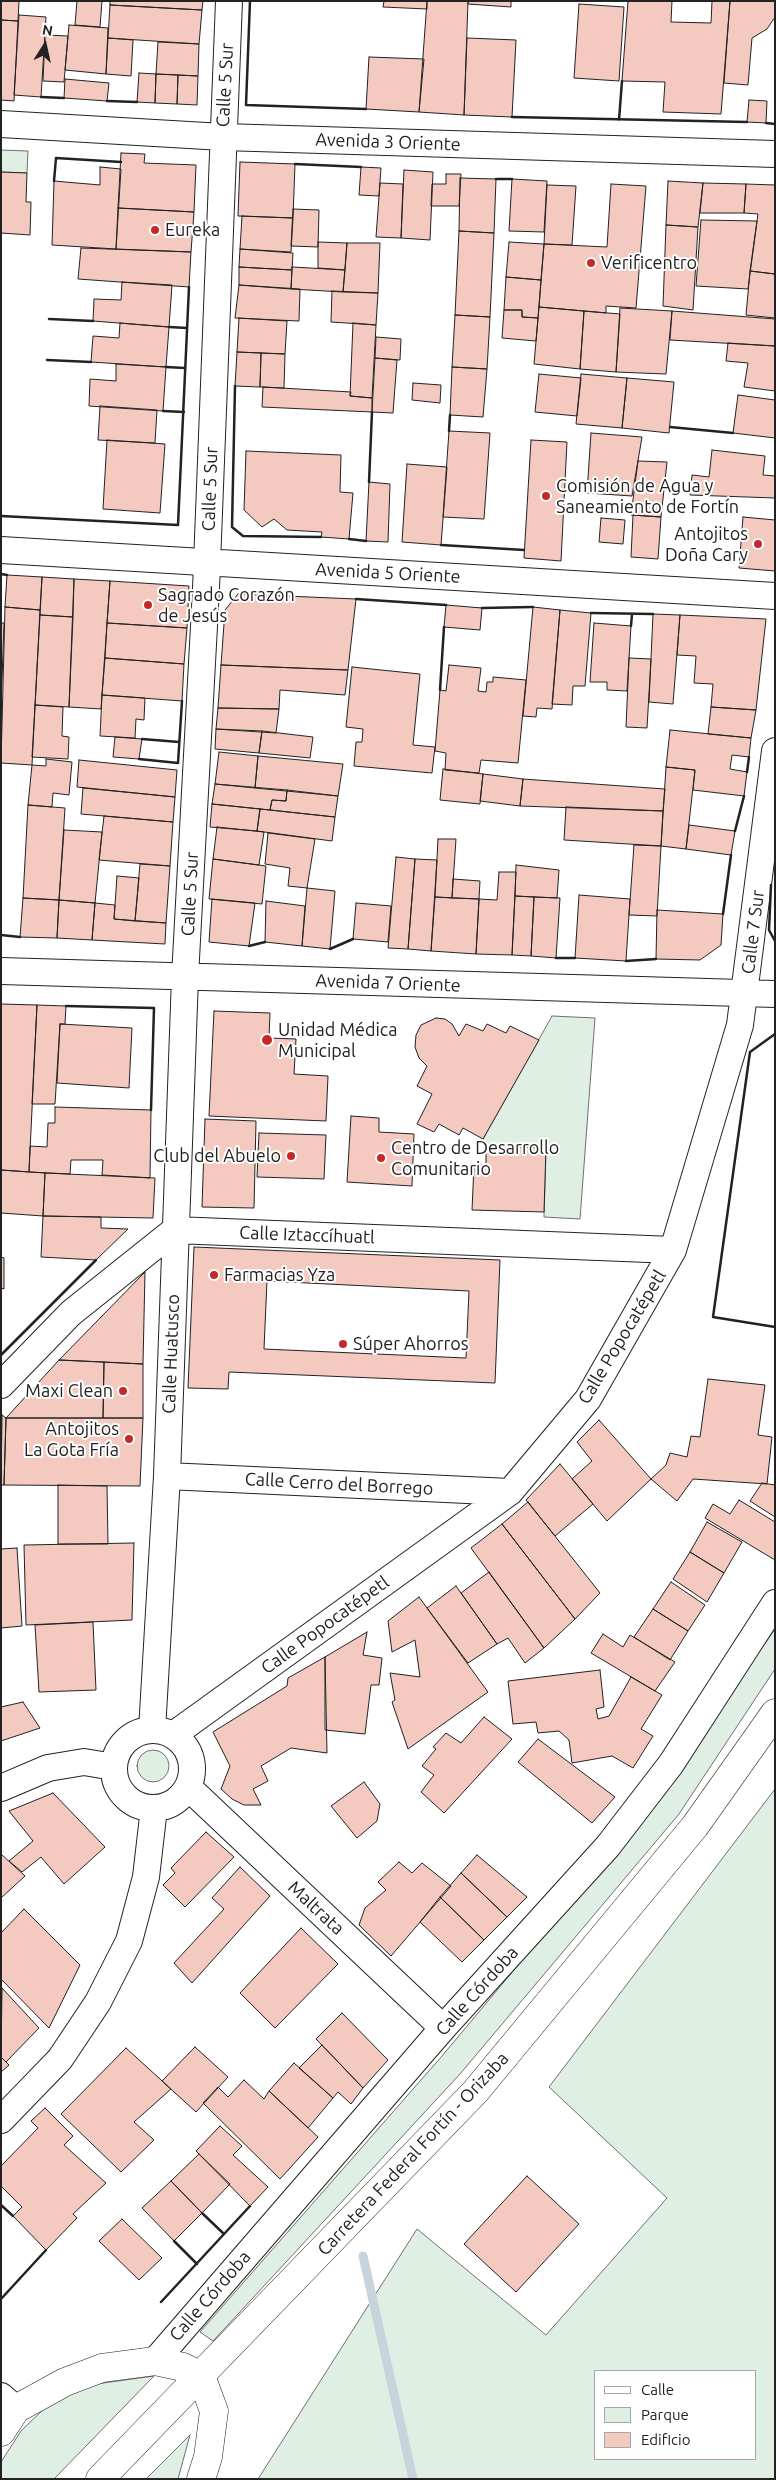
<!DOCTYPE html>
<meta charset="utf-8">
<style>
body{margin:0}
#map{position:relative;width:776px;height:2480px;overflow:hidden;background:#fff;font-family:Ubuntu,sans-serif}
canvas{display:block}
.frame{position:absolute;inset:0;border:2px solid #222;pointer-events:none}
.legend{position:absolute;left:594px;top:2370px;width:162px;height:90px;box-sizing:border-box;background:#fff;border:1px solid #a7a7a7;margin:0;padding:6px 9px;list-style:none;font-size:15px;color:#222}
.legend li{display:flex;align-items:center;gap:10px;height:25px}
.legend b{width:25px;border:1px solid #a7a7a7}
.north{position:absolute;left:20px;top:20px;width:50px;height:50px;-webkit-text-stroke:4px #fff;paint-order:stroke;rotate:10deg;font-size:14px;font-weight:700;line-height:20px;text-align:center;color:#222}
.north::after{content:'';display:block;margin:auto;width:18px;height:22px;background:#222;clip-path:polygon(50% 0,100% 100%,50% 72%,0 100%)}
</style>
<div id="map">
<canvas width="776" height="2480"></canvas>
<div class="frame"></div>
<ul class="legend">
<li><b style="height:6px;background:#fff"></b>Calle</li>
<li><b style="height:14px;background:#e0efe3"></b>Parque</li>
<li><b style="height:14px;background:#f3c9c0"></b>Edificio</li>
</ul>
<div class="north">N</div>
</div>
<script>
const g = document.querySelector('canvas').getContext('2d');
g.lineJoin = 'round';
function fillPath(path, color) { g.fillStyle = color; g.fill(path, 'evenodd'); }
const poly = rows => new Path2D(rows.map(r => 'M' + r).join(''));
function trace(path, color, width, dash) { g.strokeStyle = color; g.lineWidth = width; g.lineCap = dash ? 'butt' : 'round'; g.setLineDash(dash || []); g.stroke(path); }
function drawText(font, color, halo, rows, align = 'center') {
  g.font = font + ' Ubuntu,sans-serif'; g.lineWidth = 4; g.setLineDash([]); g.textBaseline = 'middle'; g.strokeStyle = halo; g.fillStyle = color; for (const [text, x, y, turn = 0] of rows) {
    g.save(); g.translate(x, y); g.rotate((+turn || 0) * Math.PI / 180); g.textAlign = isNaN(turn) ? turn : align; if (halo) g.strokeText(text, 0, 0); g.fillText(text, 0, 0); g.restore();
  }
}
const green = poly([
 [1,150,28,151,27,173,1,172,1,150],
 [552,1016,595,1018,580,1219,544,1217,546,1148,486,1146,483,1139,552,1016],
 [775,1629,775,1669,679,1814,460,2074,213,2341,200,2332,442,2056,657,1799,775,1629],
 '137 1766a16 16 0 1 1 32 0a16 16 0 1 1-32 0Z',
 [775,1789,775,2479,258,2479,417,2229,546,2335,667,2198,549,2087,775,1789],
 [755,2371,755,2459,595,2459,595,2371,755,2371],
 [154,2376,54,2479,1,2479,1,2462,21,2431,48,2405,89,2385,154,2376],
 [190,2435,178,2479,146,2479,190,2435]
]);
const stream = poly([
 [363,2256,413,2479]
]);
const building = poly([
 [1,1,19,1,18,21,1,20,1,1],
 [77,1,102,1,100,27,75,25,77,1],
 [110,1,203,1,202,10,110,5,110,1],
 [384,1,427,1,427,9,383,7,384,1],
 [427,1,468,1,464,115,419,112,427,1],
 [468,1,511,1,511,7,468,4,468,1],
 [628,1,672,1,671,22,711,23,712,1,730,1,721,114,663,112,665,82,622,81,628,1],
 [730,1,775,1,775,17,767,29,752,38,748,85,724,83,730,1],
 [579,4,624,7,619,81,574,78,579,4],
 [110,5,202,10,199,44,108,38,110,5],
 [19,15,46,17,41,97,14,95,19,15],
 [1,20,18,21,14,101,1,100,1,20],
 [69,25,108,28,106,74,65,70,69,25],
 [45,35,68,36,64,82,43,81,45,35],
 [108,38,133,40,131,76,106,74,108,38],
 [467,38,516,40,512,117,464,115,467,38],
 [158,42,199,44,198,76,156,74,158,42],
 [369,57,424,59,419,112,366,109,369,57],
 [139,73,156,74,155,103,137,102,139,73],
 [156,74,178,75,177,104,155,103,156,74],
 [178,75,198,76,197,105,177,104,178,75],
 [65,79,109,83,107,101,64,98,65,79],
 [749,100,767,101,766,123,747,122,749,100],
 [121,153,145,154,144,163,196,165,194,212,118,208,121,153],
 [240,162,295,164,293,218,238,216,240,162],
 [100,167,121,169,116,249,52,245,54,181,100,185,100,167],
 [361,167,381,168,379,196,359,195,361,167],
 [404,170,433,172,430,240,401,238,404,170],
 [1,172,27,173,26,202,31,202,30,235,1,233,1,172],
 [446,174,461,174,459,206,431,206,432,184,446,184,446,174],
 [460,178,496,179,494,233,459,231,460,178],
 [512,179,547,181,544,232,509,231,512,179],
 [668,181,703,183,698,227,666,225,668,181],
 [380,183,403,184,401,238,376,237,380,183],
 [703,183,746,184,744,213,700,213,703,183],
 [611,184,646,186,636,308,606,306,606,313,539,307,544,244,607,247,611,184],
 [746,184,775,185,775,274,750,271,758,214,744,213,746,184],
 [547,185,576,186,572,245,544,244,547,185],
 [118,208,194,212,191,252,116,249,118,208],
 [293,209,319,210,318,247,291,246,293,209],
 [242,216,293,218,291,252,240,249,242,216],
 [701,220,757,221,748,289,696,286,701,220],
 [666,225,698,227,693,310,663,306,666,225],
 [459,231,494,233,490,317,455,315,459,231],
 [318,242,347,243,345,270,318,268,318,242],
 [509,242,544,244,541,280,506,277,509,242],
 [347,243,380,243,378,293,343,292,347,243],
 [81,248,191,252,189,287,78,279,81,248],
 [240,249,293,253,292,270,239,267,240,249],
 [239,267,292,270,291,289,239,285,239,267],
 [292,267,345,270,343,292,291,289,292,267],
 [750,271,775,274,775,318,746,315,750,271],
 [506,277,541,280,538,318,522,317,522,310,504,310,506,277],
 [122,282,172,285,169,327,93,321,94,299,121,300,122,282],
 [239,285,300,289,299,321,235,318,239,285],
 [332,291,378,293,376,325,331,322,332,291],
 [539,307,584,311,580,369,534,364,539,307],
 [620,308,672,311,666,374,616,372,620,308],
 [504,310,522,310,522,317,538,318,536,341,502,338,504,310],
 [584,311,620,314,616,372,580,369,584,311],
 [672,311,775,319,775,346,670,340,672,311],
 [455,315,490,317,487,369,452,367,455,315],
 [239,318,287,321,285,354,237,352,239,318],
 [120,323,169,327,166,367,91,362,93,336,119,338,120,323],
 [353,323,376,325,372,398,350,396,353,323],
 [376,337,401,339,400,360,375,358,376,337],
 [728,343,775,346,775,391,744,387,748,363,726,361,728,343],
 [237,352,261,353,260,387,235,386,237,352],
 [261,353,285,354,284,388,260,387,261,353],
 [375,358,397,360,393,413,372,412,375,358],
 [116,364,166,367,163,411,89,406,90,379,116,381,116,364],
 [452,367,487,369,483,417,450,415,452,367],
 [539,374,581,378,577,416,535,412,539,374],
 [581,374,627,378,622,428,576,424,581,374],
 [627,378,674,382,669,433,622,428,627,378],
 [413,383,441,385,440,403,412,400,413,383],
 [263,387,351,392,350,396,372,398,372,412,262,407,263,387],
 [738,395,775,400,775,438,733,433,738,395],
 [100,406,157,410,155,443,98,440,100,406],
 [449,431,490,433,484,519,443,517,449,431],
 [591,433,642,437,632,496,587,493,591,433],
 [107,440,165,444,160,513,103,509,107,440],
 [531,440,567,442,561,561,524,558,531,440],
 [712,450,765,456,763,475,775,476,775,498,690,495,692,475,709,477,712,450],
 [246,451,341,455,340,492,353,493,349,539,321,537,322,532,287,530,274,519,262,527,244,510,246,451],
 [638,461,667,462,661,517,631,515,638,461],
 [407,464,447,467,441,545,402,542,407,464],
 [369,482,390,484,388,542,366,541,369,482],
 [633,515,661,517,658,559,631,557,633,515],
 [743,517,775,520,775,571,739,568,743,517],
 [601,518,625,520,623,544,599,542,601,518],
 [7,575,42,577,40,610,5,607,7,575],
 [42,577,74,579,73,617,40,615,42,577],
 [74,579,110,581,101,709,69,707,74,579],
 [110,581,189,586,187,628,107,623,110,581],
 [238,594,356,599,348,670,221,665,225,610,238,594],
 [446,605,482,608,480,630,444,627,446,605],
 [5,607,40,610,32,765,1,763,5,607],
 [533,607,560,610,552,709,537,708,536,717,523,716,533,607],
 [560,610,591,613,585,686,573,686,572,705,552,704,560,610],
 [653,614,680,615,673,704,649,702,653,614],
 [40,615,73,617,69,707,35,705,40,615],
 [680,615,766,619,756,710,711,707,713,684,694,683,696,656,677,655,680,615],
 [1,623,4,623,1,708,1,623],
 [107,623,187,628,184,664,105,658,107,623],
 [594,623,631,626,627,691,607,690,607,682,590,682,594,623],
 [105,658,184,664,182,701,102,695,105,658],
 [629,658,651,659,647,728,626,727,629,658],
 [221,665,348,670,345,695,280,690,279,709,218,708,221,665],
 [449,665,481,668,478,691,486,692,487,682,493,682,493,677,526,680,518,763,481,760,479,773,445,770,446,753,435,751,440,690,446,691,449,665],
 [352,667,420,674,413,745,435,747,432,773,354,766,356,742,362,742,363,729,346,727,352,667],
 [102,695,145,698,144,720,136,719,135,738,100,736,102,695],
 [35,705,63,707,62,736,69,737,68,759,32,757,35,705],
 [711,707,756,710,751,738,708,734,711,707],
 [218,708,279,709,276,733,216,729,218,708],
 [216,729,262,731,259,753,215,749,216,729],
 [670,730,751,738,749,757,732,755,730,769,747,772,744,796,693,790,695,770,666,767,670,730],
 [262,731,313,737,310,758,259,753,262,731],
 [115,737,142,739,139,759,113,757,115,737],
 [219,752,258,756,255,788,215,784,219,752],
 [258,756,343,764,338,796,255,788,258,756],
 [46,759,72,762,69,795,53,793,52,807,28,805,32,765,46,766,46,759],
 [79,760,177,770,175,797,77,787,79,760],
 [666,767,695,770,686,849,661,846,666,767],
 [443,769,483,774,480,804,440,800,443,769],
 [483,774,523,779,520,806,480,801,483,774],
 [523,779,665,789,663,811,520,806,523,779],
 [215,784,287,790,286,801,272,800,270,810,212,804,215,784],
 [83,788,175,797,173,822,81,814,83,788],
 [287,790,338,796,335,817,270,810,272,800,286,801,287,790],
 [212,804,260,809,257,831,210,827,212,804],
 [28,805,65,808,59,900,23,898,28,805],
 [566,807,663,811,661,846,564,840,566,807],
 [260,809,335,817,332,841,257,831,260,809],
 [104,816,173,822,170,866,99,860,104,816],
 [689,825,735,831,731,855,686,849,689,825],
 [217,827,264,832,259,865,213,859,217,827],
 [64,830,102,832,95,903,59,900,64,830],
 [268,833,315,839,307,888,288,886,290,868,265,864,268,833],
 [438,839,456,839,452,898,435,897,438,839],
 [634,845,661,846,657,916,629,915,634,845],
 [396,857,415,859,408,949,388,948,396,857],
 [213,859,266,866,262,904,209,899,213,859],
 [415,859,437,860,431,951,408,949,415,859],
 [140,864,170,866,166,923,135,921,140,864],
 [516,865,559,870,557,898,515,896,516,865],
 [499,872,516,872,512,955,476,954,479,899,497,900,499,872],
 [117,876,139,878,135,921,114,919,117,876],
 [453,879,480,881,479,899,452,898,453,879],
 [307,888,335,891,330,949,302,946,307,888],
 [579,895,630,899,626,961,575,958,579,895],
 [515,896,534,897,531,956,512,955,515,896],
 [435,897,479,899,476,954,431,951,435,897],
 [534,897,560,898,556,958,531,956,534,897],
 [23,898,59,900,57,938,20,937,23,898],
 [212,899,255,903,249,946,209,942,212,899],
 [59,900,95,903,92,940,57,938,59,900],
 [266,901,305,906,302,946,265,942,266,901],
 [95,903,115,905,114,919,166,923,165,944,92,940,95,903],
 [356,903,391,906,388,942,353,939,356,903],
 [657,910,723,914,721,945,700,960,656,959,657,910],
 [1,1004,37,1005,29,1172,1,1170,1,1004],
 [37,1005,66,1006,65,1024,60,1024,55,1104,32,1104,37,1005],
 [214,1011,270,1013,269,1038,296,1039,294,1074,328,1076,326,1121,209,1116,214,1011],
 [436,1018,445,1019,452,1024,459,1036,466,1024,483,1031,487,1024,506,1033,510,1026,539,1040,483,1139,463,1128,459,1135,439,1124,434,1132,417,1124,432,1094,417,1086,427,1066,419,1058,415,1047,416,1035,421,1025,436,1018],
 [60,1024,132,1028,129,1088,57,1083,60,1024],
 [55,1107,151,1110,150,1178,102,1175,103,1160,71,1160,70,1174,29,1172,30,1146,47,1147,48,1123,55,1123,55,1107],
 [351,1116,379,1118,379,1132,414,1134,412,1186,347,1182,351,1116],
 [205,1119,256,1121,254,1208,202,1207,205,1119],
 [259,1133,326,1135,324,1179,257,1177,259,1133],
 [486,1146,546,1148,544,1212,472,1210,474,1165,486,1165,486,1146],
 [1,1170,45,1173,43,1216,1,1213,1,1170],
 [45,1173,155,1178,153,1218,43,1216,45,1173],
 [43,1216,101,1217,101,1228,128,1229,96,1260,41,1257,43,1216],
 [194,1247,500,1260,495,1383,229,1372,228,1389,188,1388,194,1247],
 [1,1257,4,1258,4,1289,1,1288,1,1257],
 [145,1272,143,1364,59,1360,145,1272],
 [267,1281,469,1291,466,1358,264,1349,267,1281],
 [59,1360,104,1362,103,1418,6,1418,59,1360],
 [104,1362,143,1364,143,1418,103,1418,104,1362],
 [708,1379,765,1385,758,1435,772,1437,767,1484,693,1479,677,1501,651,1479,666,1465,670,1453,687,1457,691,1436,700,1437,708,1379],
 [2,1415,6,1418,4,1485,1,1485,2,1415],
 [6,1418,143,1418,140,1486,4,1485,6,1418],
 [599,1420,651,1479,607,1521,572,1479,592,1461,577,1442,599,1420],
 [560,1464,593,1504,555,1536,526,1500,560,1464],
 [762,1483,775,1485,775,1517,750,1501,762,1483],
 [58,1485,107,1486,108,1544,58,1544,58,1485],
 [739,1500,775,1522,775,1560,705,1518,713,1504,730,1514,739,1500],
 [528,1502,600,1593,575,1619,502,1524,528,1502],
 [707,1522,742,1542,724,1573,690,1552,707,1522],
 [502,1524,575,1619,544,1648,471,1548,502,1524],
 [134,1543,132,1620,26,1625,24,1545,134,1543],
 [17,1548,22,1626,1,1628,1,1549,17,1548],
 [690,1552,724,1573,707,1602,673,1579,690,1552],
 [489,1572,544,1648,525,1663,508,1638,497,1644,461,1593,489,1572],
 [671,1582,705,1605,688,1631,653,1609,671,1582],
 [456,1586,497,1644,468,1663,427,1608,456,1586],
 [419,1597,488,1692,408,1749,392,1702,395,1700,390,1673,420,1677,415,1640,392,1652,388,1621,419,1597],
 [653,1609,688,1631,670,1660,634,1637,653,1609],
 [93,1622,96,1690,39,1692,35,1625,93,1622],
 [367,1632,363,1655,382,1658,379,1685,371,1685,365,1734,325,1730,325,1657,367,1632],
 [603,1634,623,1647,630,1635,675,1662,655,1691,591,1653,603,1634],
 [325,1657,327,1753,291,1748,261,1766,268,1781,253,1789,261,1805,244,1805,232,1799,221,1789,230,1766,213,1732,287,1686,288,1678,325,1657],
 [600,1670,604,1707,596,1709,598,1719,609,1716,631,1677,662,1695,641,1729,653,1736,633,1768,612,1756,572,1763,569,1740,559,1731,538,1733,536,1722,513,1724,508,1681,600,1670],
 [23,1702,40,1728,1,1741,1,1707,23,1702],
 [484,1717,512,1739,444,1813,421,1792,434,1775,422,1766,436,1749,433,1747,446,1733,461,1743,484,1717],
 [538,1739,615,1797,592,1823,518,1762,538,1739],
 [364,1782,380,1804,377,1821,357,1838,331,1806,364,1782],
 [53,1793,105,1847,64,1884,41,1857,22,1872,9,1861,33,1841,9,1811,53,1793],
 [206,1832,234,1857,185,1907,163,1885,175,1873,171,1868,206,1832],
 [1,1854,25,1876,1,1898,1,1854],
 [477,1855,527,1897,507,1917,461,1873,477,1855],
 [399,1862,412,1873,422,1863,451,1886,391,1956,359,1925,365,1908,386,1890,378,1882,399,1862],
 [240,1867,270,1896,192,1983,174,1963,224,1909,212,1898,240,1867],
 [461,1873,507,1917,484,1940,440,1897,461,1873],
 [440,1897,484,1940,462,1962,420,1922,440,1897],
 [24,1909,80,1965,49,2028,1,1979,1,1933,24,1909],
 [301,1928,338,1964,275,2028,240,1993,301,1928],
 [2,1988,39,2028,6,2062,1,2057,2,1988],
 [342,2013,388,2060,363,2088,316,2039,342,2013],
 [322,2045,363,2088,351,2104,338,2092,333,2098,299,2068,322,2045],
 [195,2047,228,2077,196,2112,162,2081,195,2047],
 [126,2048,171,2089,134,2122,154,2140,121,2172,61,2114,126,2048],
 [1,2057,9,2065,1,2072,1,2057],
 [294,2063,333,2098,308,2128,269,2091,294,2063],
 [244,2080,264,2099,269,2091,318,2137,280,2179,203,2103,218,2087,228,2097,244,2080],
 [45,2108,73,2136,64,2145,106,2183,73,2214,77,2218,46,2250,13,2216,22,2207,1,2186,1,2166,38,2128,31,2121,45,2108],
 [220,2126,242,2146,233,2155,268,2187,250,2206,196,2151,220,2126],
 [199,2154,230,2184,202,2213,171,2181,199,2154],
 [527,2176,579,2224,516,2292,464,2244,527,2176],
 [171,2181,202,2213,174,2241,142,2208,171,2181],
 [122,2219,162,2258,139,2280,99,2241,122,2219]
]);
const street = poly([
 [1,124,223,137,775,154],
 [1,550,775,596],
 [1,971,775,994],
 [1,1385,71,1313,175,1230,673,1250],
 [167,1476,510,1492],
 [152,1730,167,1476,185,977,206,589,229,1],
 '114 1769a39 39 0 1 1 78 0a39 39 0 1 1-78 0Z',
 [173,1735,510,1492,588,1399,673,1250,740,1025,775,751],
 [188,1787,443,2028],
 [1,1788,48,1768,84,1762,114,1767],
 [1,2120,60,2059,98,2002,129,1941,146,1877,154,1808],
 [155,2361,443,2028,608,1846,671,1764,775,1603],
 [1,2396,16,2409]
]);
const secondary = poly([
 [1,2432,16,2409,65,2382,102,2368,155,2361,183,2367,201,2376,214,2411,208,2457,201,2479]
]);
const primary = poly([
 [100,2479,475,2092,695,1826,775,1713]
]);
const wall = poly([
 [250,1,246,105,366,109],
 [41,97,64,98],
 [107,101,137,102],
 [512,117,747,122],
 [619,120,622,81],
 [766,123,775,124],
 [295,164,361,167],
 [496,179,512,179],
 [54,181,56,158,121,162],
 [49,319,93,321],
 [169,327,187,328],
 [47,360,91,362],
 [166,367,185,368],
 [235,386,232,527,243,536,321,537],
 [163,411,184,412],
 [670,427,733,433],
 [449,431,450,415],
 [369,482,372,412],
 [1,516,178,525,189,287],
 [349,539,366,541],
 [441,545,524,550],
 [1,574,7,575],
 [356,599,446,605],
 [482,608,533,607],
 [591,613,653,614],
 [631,626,632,614],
 [440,690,444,627],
 [142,739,179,742],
 [139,759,178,763,182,701],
 [747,772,749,757],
 [735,831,744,796],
 [771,885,769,930,775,941],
 [723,914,731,855],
 [1,935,20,937],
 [249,946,265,942],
 [330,949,353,939],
 [556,958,575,958],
 [626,961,656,959],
 [66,1006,154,1008,151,1110],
 [775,1034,750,1052,713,1317,775,1327],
 [1,1355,96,1260],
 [1,2205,13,2216],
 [202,2213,224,2234],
 [174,2241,197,2264],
 [1,2299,46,2250],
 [161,2302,250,2206]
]);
const markers = [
 [155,230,5,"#c62828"],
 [591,263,5,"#c62828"],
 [546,496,5,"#c62828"],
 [758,544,5,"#c62828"],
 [148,605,5,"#c62828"],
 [267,1040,6,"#c62828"],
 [291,1156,5,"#c62828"],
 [381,1158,5,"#c62828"],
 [214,1275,5,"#c62828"],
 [343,1344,5,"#c62828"],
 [123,1391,5,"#c62828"],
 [129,1439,5,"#c62828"]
];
const streetNames = [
 ["Calle 5 Sur",225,85,-87],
 ["Avenida 3 Oriente",388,142,2],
 ["Calle 5 Sur",210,489,-88],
 ["Avenida 5 Oriente",388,573,3],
 ["Calle 5 Sur",190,894,-87],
 ["Calle 7 Sur",753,932,-83],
 ["Avenida 7 Oriente",388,983,2],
 ["Calle Iztaccíhuatl",307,1235,2],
 ["Calle Popocatépetl",622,1337,-59],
 ["Calle Huatusco",171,1354,-88],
 ["Calle Cerro del Borrego",339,1484,3],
 ["Calle Popocatépetl",325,1625,-36],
 ["Maltrata",316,1908,43],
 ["Calle Córdoba",477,1991,-48],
 ["Carretera Federal Fortín - Orizaba",413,2154,-47],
 ["Calle Córdoba",210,2296,-49]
];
const poiNames = [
 ["Eureka",165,230],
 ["Verificentro",601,263],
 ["Comisión de Agua y",556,486],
 ["Saneamiento de Fortín",556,507],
 ["Antojitos",748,534,"right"],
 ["Doña Cary",748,555,"right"],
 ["Sagrado Corazón",158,595],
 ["de Jesús",158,616],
 ["Unidad Médica",278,1030],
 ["Municipal",278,1051],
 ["Centro de Desarrollo",391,1148],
 ["Comunitario",391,1169],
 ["Club del Abuelo",281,1156,"right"],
 ["Farmacias Yza",224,1275],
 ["Súper Ahorros",353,1344],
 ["Maxi Clean",113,1391,"right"],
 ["Antojitos",119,1429,"right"],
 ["La Gota Fría",119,1450,"right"]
];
fillPath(green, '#e0efe3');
trace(green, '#6f6f6f', 1);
trace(stream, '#c7d3dd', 9);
fillPath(building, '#f3c9c0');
trace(building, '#222', 1);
trace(street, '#222', 28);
trace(secondary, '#222', 29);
trace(primary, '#222', 29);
trace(street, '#fff', 26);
trace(secondary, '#fff', 28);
trace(primary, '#fff', 28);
trace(wall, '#222', 2.5);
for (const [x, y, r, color] of markers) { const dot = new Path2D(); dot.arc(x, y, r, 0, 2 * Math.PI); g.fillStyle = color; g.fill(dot); trace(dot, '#fff', 2); }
drawText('18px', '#222', '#fff', streetNames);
drawText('18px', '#222', '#fff', poiNames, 'left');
</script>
